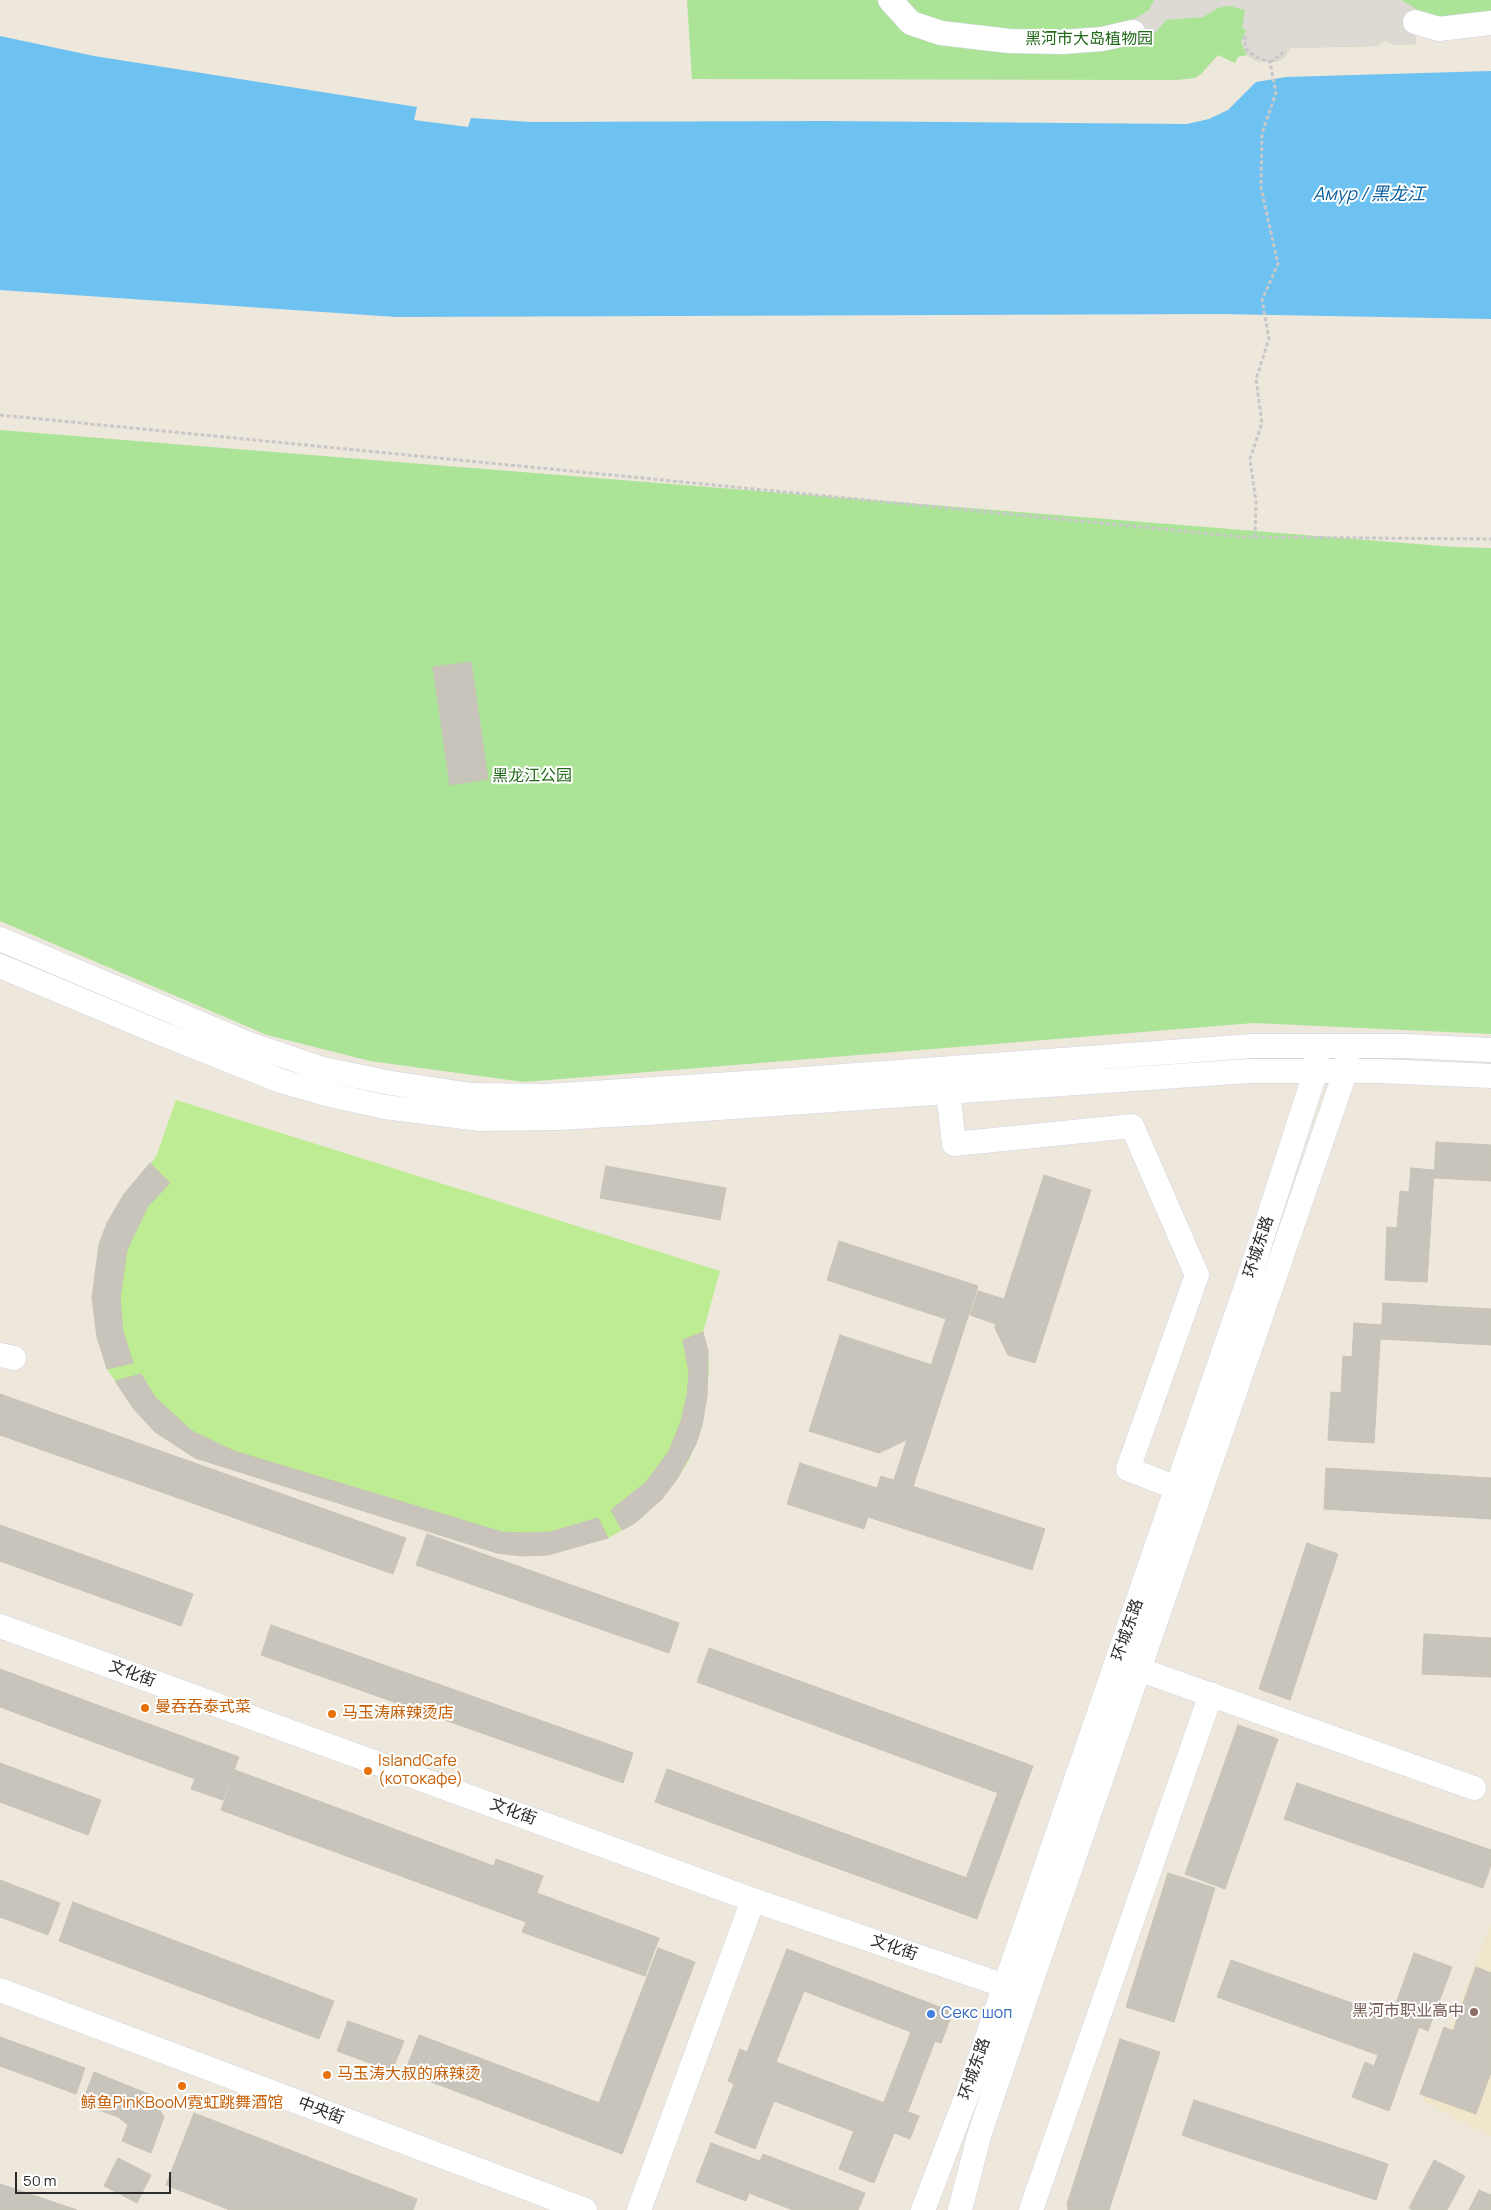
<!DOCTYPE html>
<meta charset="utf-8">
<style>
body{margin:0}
#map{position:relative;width:1491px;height:2210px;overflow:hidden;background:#ede7dc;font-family:Manrope,sans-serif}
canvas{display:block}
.scale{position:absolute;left:15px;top:2172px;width:156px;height:22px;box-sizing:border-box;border:2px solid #2a2a2a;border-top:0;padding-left:6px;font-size:15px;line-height:18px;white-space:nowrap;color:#2a2a2a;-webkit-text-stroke:4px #fff;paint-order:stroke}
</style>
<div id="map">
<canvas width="1491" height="2210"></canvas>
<div class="scale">50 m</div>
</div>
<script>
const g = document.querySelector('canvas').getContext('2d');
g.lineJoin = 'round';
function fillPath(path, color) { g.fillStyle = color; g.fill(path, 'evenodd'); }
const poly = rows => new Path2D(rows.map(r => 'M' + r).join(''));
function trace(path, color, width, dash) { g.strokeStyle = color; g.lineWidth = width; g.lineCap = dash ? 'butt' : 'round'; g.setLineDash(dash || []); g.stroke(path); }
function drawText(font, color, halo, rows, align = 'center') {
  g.font = font + ' Manrope,"Noto Sans SC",sans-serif'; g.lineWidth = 4; g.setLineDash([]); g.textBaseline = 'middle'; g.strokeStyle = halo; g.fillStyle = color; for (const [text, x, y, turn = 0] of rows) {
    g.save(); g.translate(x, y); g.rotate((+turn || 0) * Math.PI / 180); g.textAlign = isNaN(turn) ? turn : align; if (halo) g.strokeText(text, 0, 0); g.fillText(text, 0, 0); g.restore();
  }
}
const education = poly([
 [1491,1923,1491,2137,1422,2101]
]);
const green = poly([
 [687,0,1491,0,1491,31,1415,32,1416,44,1393,45,1386,40,1377,46,1290,48,1284,58,1276,62,1257,62,1247,55,1238,57,1235,63,1218,55,1201,74,1195,78,1177,80,692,79],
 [0,430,1454,547,1491,548,1491,1034,1254,1023,524,1082,370,1061,267,1035,0,921]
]);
const pitch = poly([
 [176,1100,720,1271,703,1332,708,1351,709,1372,702,1425,689,1460,677,1479,648,1512,635,1523,608,1538,548,1555,522,1556,497,1553,195,1458,155,1432,133,1408,107,1369,97,1337,92,1298,99,1244,107,1223,124,1194,156,1157]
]);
const plaza = poly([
 [1154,0,1401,0,1415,8,1416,44,1393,45,1386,40,1377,46,1290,48,1284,58,1276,62,1257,62,1247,55,1241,42,1246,30,1242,28,1245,10,1229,6,1218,8,1203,17,1166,20,1156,32,1136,41,1129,22,1149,10]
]);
const water = poly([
 [0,36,94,56,417,107,414,120,468,127,471,118,531,122,826,121,1187,124,1209,119,1228,110,1256,82,1286,77,1491,71,1491,319,1220,314,396,317,0,290]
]);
const building = poly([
 [471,662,488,779,450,785,433,667,471,662],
 [1436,1142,1491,1145,1491,1181,1434,1178,1436,1142],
 [150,1163,170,1183,148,1206,127,1250,120,1298,123,1331,133,1363,107,1369,97,1337,92,1298,99,1244,107,1223,124,1194,150,1163],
 [606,1166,726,1188,720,1220,600,1198,606,1166],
 [1411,1168,1434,1170,1427,1282,1385,1280,1387,1227,1397,1228,1400,1191,1409,1192,1411,1168],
 [1044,1175,1091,1190,1035,1363,1008,1355,995,1328,996,1324,970,1315,978,1291,1004,1299,1044,1175],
 [839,1241,978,1286,913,1486,894,1480,946,1319,827,1280,839,1241],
 [1383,1303,1491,1309,1491,1345,1381,1339,1383,1303],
 [1354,1323,1381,1325,1374,1443,1328,1440,1331,1392,1341,1393,1343,1356,1352,1357,1354,1323],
 [703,1332,708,1351,707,1397,702,1425,696,1444,677,1479,662,1499,635,1523,622,1530,611,1510,646,1482,669,1451,681,1421,687,1395,689,1373,683,1340,703,1332],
 [840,1335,932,1365,908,1439,879,1453,809,1431,840,1335],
 [141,1374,155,1397,192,1431,234,1451,502,1532,525,1533,550,1532,598,1518,608,1538,548,1555,522,1556,497,1553,195,1458,155,1432,133,1408,115,1381,141,1374],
 [0,1394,406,1538,393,1574,0,1435,0,1394],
 [800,1463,877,1488,881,1476,1045,1529,1032,1570,868,1517,864,1529,787,1504,800,1463],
 [1326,1468,1491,1478,1491,1519,1324,1509,1326,1468],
 [0,1525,193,1594,181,1626,0,1561,0,1525],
 [427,1534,679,1623,669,1653,416,1565,427,1534],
 [1307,1543,1338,1554,1290,1700,1259,1689,1307,1543],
 [271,1625,633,1753,623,1783,261,1655,271,1625],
 [1424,1634,1491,1638,1491,1677,1422,1674,1424,1634],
 [709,1648,1033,1766,1020,1801,697,1682,709,1648],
 [0,1669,111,1710,99,1744,0,1707,0,1669],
 [111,1710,239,1757,223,1800,191,1789,195,1779,99,1744,111,1710],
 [1238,1725,1278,1739,1225,1889,1185,1874,1238,1725],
 [0,1763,101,1800,88,1835,0,1802,0,1763],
 [667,1769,989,1886,977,1919,655,1802,667,1769],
 [235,1770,494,1866,496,1859,543,1876,526,1922,221,1810,235,1770],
 [1297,1783,1491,1850,1491,1865,1483,1888,1284,1819,1297,1783],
 [998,1792,1020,1801,989,1886,966,1878,998,1792],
 [1168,1873,1215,1888,1174,2022,1126,2007,1168,1873],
 [0,1880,60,1903,48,1935,0,1917,0,1880],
 [537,1893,659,1938,645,1976,522,1932,537,1893],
 [73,1902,334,2001,319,2039,59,1941,73,1902],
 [658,1948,695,1962,622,2154,405,2072,419,2035,599,2103,658,1948],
 [787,1949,953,2012,941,2043,935,2041,908,2111,884,2102,911,2032,804,1991,776,2062,919,2116,910,2139,858,2119,853,2131,774,2101,755,2149,715,2133,734,2084,728,2081,740,2049,747,2052,787,1949],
 [1414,1953,1452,1967,1428,2031,1419,2027,1389,2111,1352,2097,1365,2062,1374,2066,1378,2055,1217,1997,1231,1960,1391,2017,1414,1953],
 [1476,1967,1491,1973,1491,2072,1476,2114,1420,2094,1444,2027,1453,2031,1476,1967],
 [348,2021,404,2041,392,2071,337,2051,348,2021],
 [0,2037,85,2068,76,2094,0,2066,0,2037],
 [1120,2039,1160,2052,1109,2210,1068,2210,1067,2204,1120,2039],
 [94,2072,151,2095,164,2117,151,2153,122,2141,128,2125,118,2117,82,2104,94,2072],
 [1194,2100,1228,2111,1216,2147,1182,2135,1194,2100],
 [1228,2111,1388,2164,1376,2200,1216,2147,1228,2111],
 [194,2113,417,2199,413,2210,230,2210,166,2185,194,2113],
 [858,2120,894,2133,874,2183,839,2169,858,2120],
 [711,2143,760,2161,763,2154,865,2193,858,2210,793,2210,749,2193,746,2201,696,2182,711,2143],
 [118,2158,151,2175,137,2203,104,2186,118,2158],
 [1434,2160,1465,2176,1447,2210,1413,2210,1409,2208,1434,2160],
 [0,2184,77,2210,0,2210,0,2184],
 [1479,2190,1491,2195,1491,2210,1469,2210,1479,2190]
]);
const path = poly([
 [1246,36,1244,39,1247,50,1256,57,1270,62],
 [1270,62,1281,55,1283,51],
 [0,415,1243,537,1491,539],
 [1255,537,1256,502,1250,459,1262,423,1256,379,1269,339,1262,300,1278,264,1261,188,1262,133,1276,93,1270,62]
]);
const minor = poly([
 [890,0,911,23,941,33,1009,41,1062,42,1102,39,1133,32],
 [1415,22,1439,29,1491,23],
 [0,939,249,1044,323,1069,391,1083,472,1095,546,1096,762,1082,1252,1046,1405,1046,1491,1050],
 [0,966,160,1033,281,1081,330,1095,385,1107,480,1119,557,1118,646,1113,1249,1071,1381,1071,1491,1076],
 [948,1091,954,1144,1132,1126,1197,1275,1128,1469,1177,1488],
 [0,1355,14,1358],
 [0,1626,753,1900,1020,1991],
 [1138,1669,1474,1788],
 [0,1990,585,2210],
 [639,2210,753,1900],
 [923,2210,969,2090,1247,1284,1316,1070,1317,1055],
 [960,2210,979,2136,1027,1994,1346,1070,1347,1057],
 [1031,2210,1211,1694]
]);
const markers = [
 [145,1708,5,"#e8710a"],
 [332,1714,5,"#e8710a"],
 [368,1771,5,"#e8710a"],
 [1474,2012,5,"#8d6e63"],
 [931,2014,5,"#3f7fe0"],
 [327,2075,5,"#e8710a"],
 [182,2086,5,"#e8710a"]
];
const parkNames = [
 ["黑河市大岛植物园",1089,40],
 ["黑龙江公园",532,777]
];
const streetNames = [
 ["环城东路",1259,1247,-72],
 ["环城东路",1128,1630,-71],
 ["文化街",132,1674,20],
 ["文化街",513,1812,20],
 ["文化街",894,1948,19],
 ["环城东路",975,2069,-71],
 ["中央街",321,2111,21]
];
const foodNames = [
 ["曼吞吞泰式菜",155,1708],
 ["马玉涛麻辣烫店",342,1714],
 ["IslandCafe",378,1762],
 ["(котокафе)",378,1780],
 ["马玉涛大叔的麻辣烫",337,2075],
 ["鲸鱼PinKBooM霓虹跳舞酒馆",182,2104,"center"]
];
const educationNames = [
 ["黑河市职业高中",1464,2012]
];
const shopNames = [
 ["Секс шоп",941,2014]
];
const waterNames = [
 ["Амур / 黑龙江",1369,195]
];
fillPath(education, '#efe6cb');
fillPath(green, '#abe497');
fillPath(pitch, '#beec93');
fillPath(plaza, '#dddad3');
fillPath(water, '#6dc2f1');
fillPath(building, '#c8c4bc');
trace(building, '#c8c3b6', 1);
trace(minor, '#d1d3e3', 25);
trace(path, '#c8c8c8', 3, [4, 2.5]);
trace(minor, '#fff', 24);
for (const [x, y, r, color] of markers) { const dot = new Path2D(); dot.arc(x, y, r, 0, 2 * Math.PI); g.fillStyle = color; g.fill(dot); trace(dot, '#fff', 2); }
drawText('16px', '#226919', '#fff', parkNames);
drawText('16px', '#2a2a2a', '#fff', streetNames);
drawText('16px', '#c56008', '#fff', foodNames, 'left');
drawText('16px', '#785e54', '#fff', educationNames, 'right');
drawText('16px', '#366cbe', '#fff', shopNames, 'left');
drawText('italic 18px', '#0b5f9e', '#fff', waterNames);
</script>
